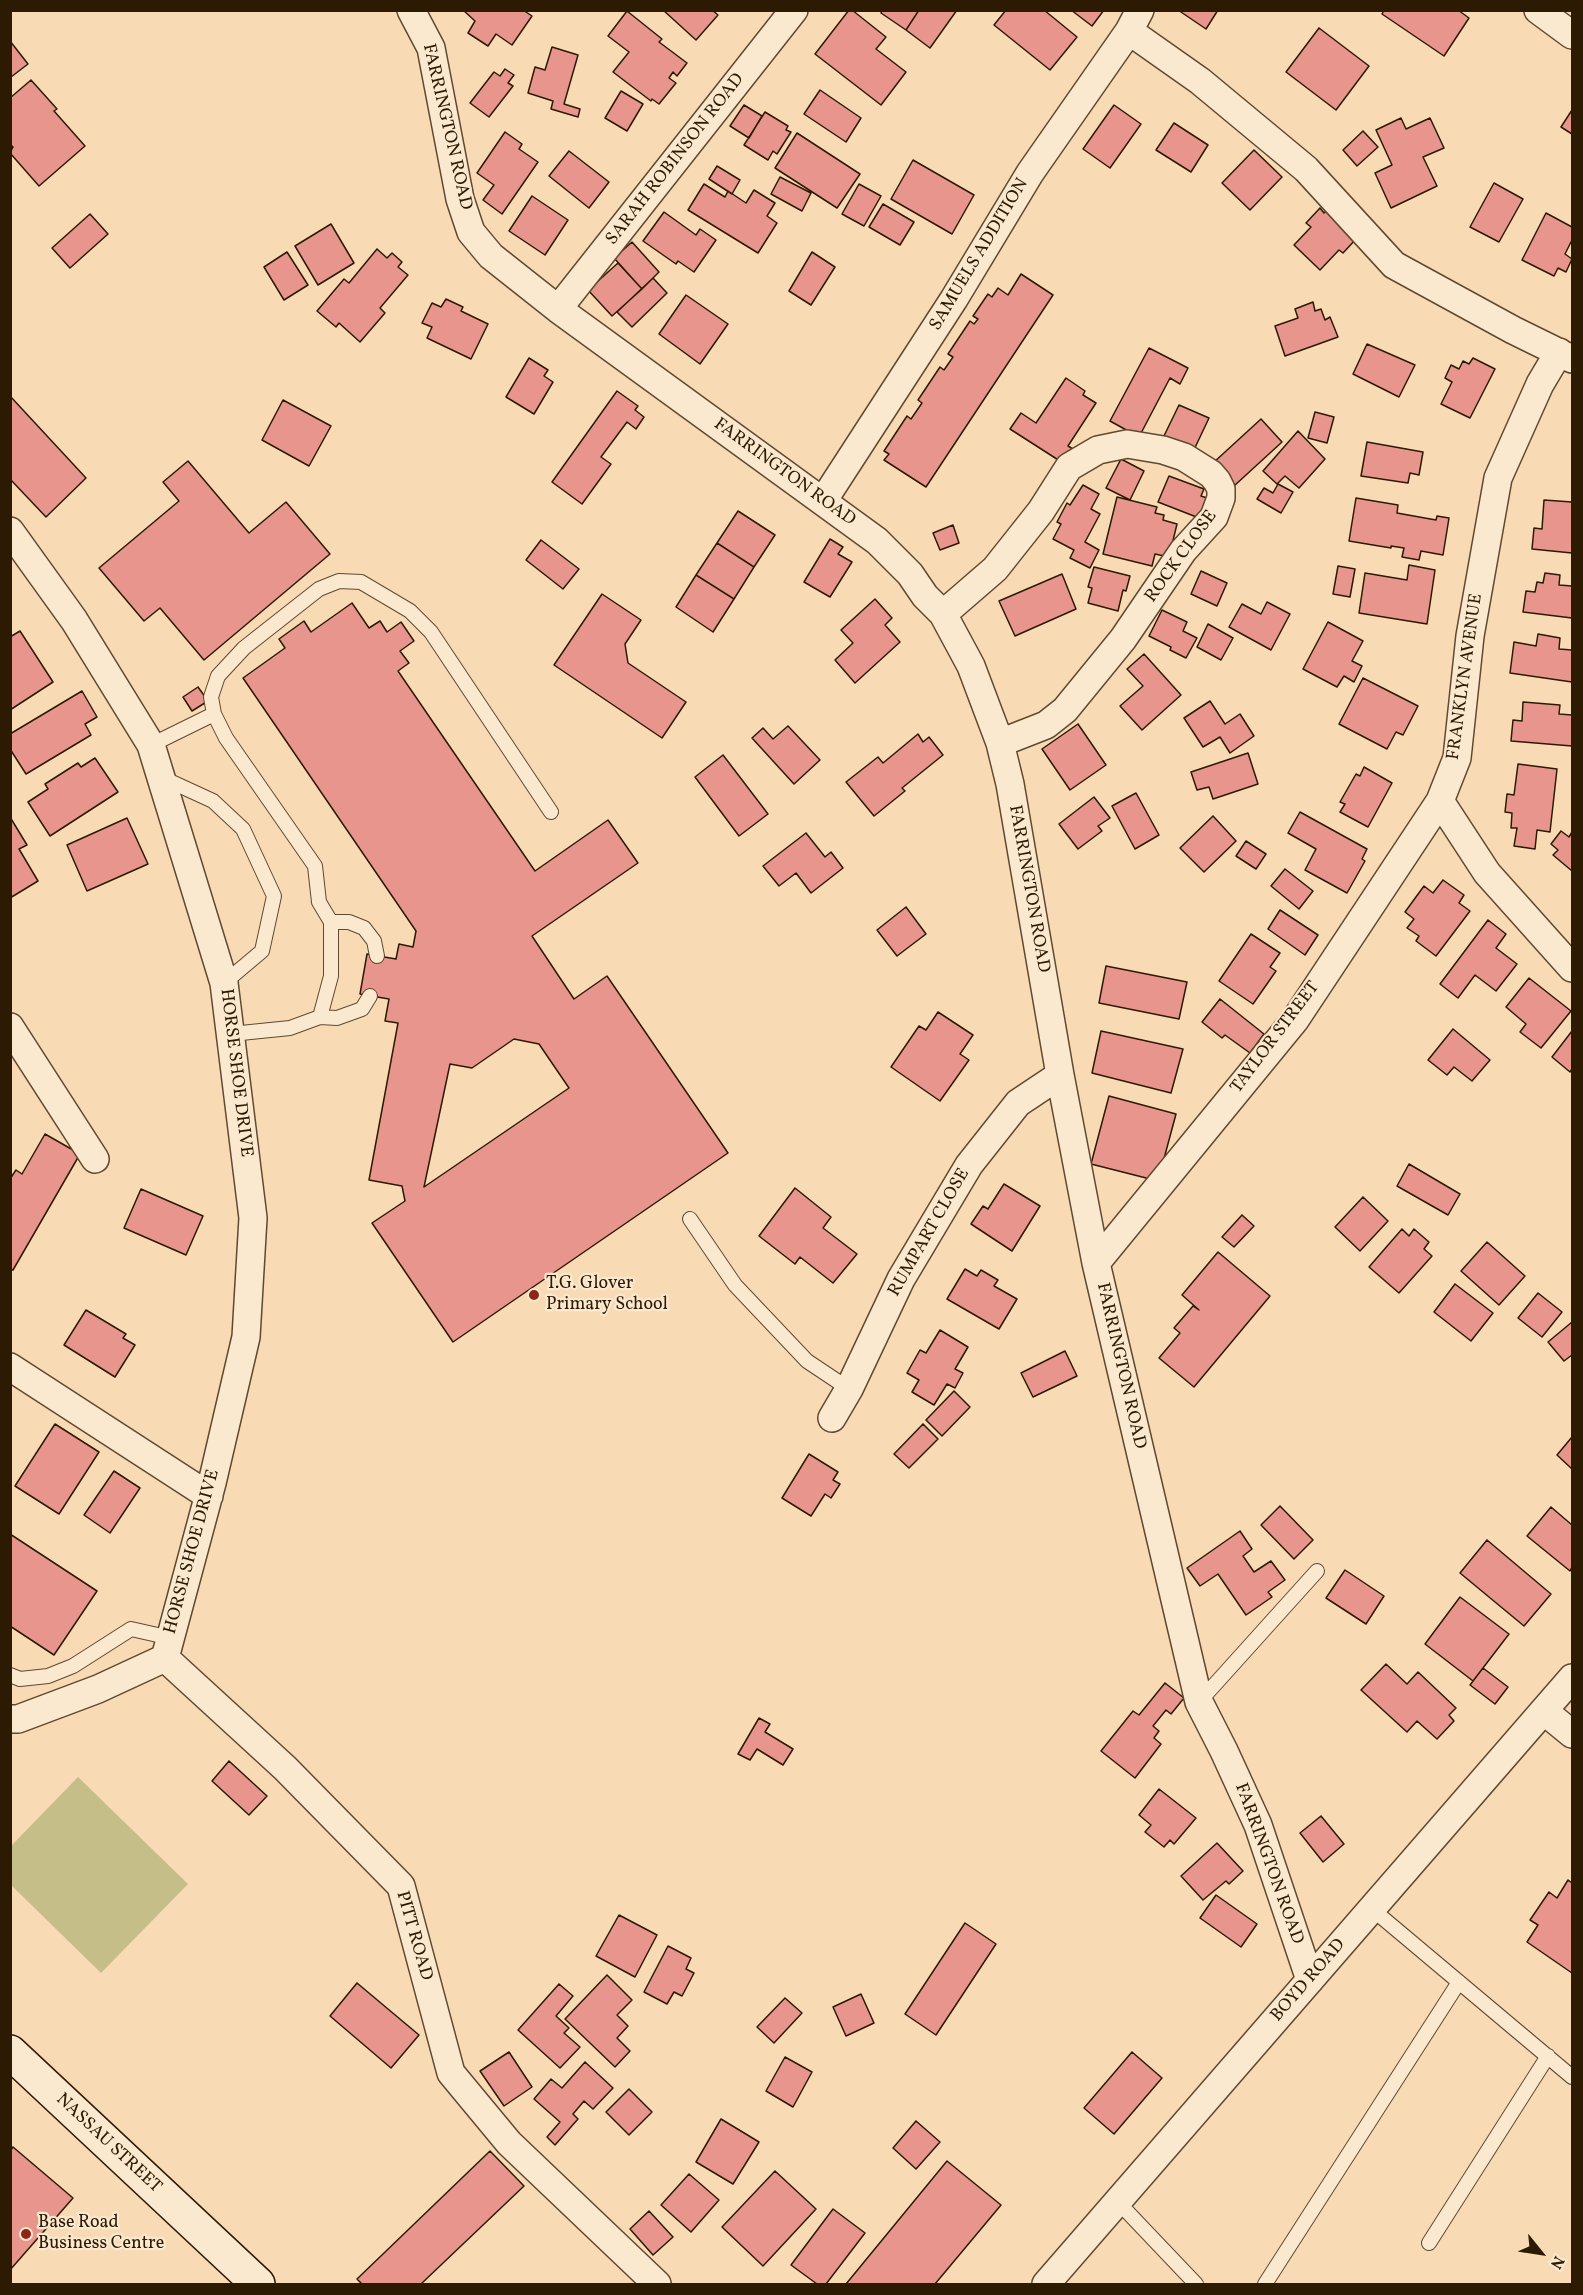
<!DOCTYPE html>
<style>
body{margin:0}
#map{position:relative;width:1583px;height:2295px;overflow:hidden;background:#f8dbb5;font-family:Vollkorn,serif}
canvas{display:block}
.frame{position:absolute;inset:0;border:12px solid #2c1a03;pointer-events:none}
.north{position:absolute;left:1511px;top:2223px;width:60px;height:60px;-webkit-text-stroke:4px #fae8cf;paint-order:stroke;rotate:120deg;font-size:16px;font-weight:700;line-height:24px;text-align:center;color:#2c1a03}
.north::after{content:'';display:block;margin:auto;width:21px;height:27px;background:#2c1a03;clip-path:polygon(50% 0,100% 100%,50% 72%,0 100%)}
</style>
<div id="map">
<canvas width="1583" height="2295"></canvas>
<div class="frame"></div>
<div class="north">N</div>
</div>
<script>
const g = document.querySelector('canvas').getContext('2d');
g.lineJoin = 'round';
function fillPath(path, color) { g.fillStyle = color; g.fill(path, 'evenodd'); }
const poly = rows => new Path2D(rows.map(r => 'M' + r).join(''));
function trace(path, color, width, dash) { g.strokeStyle = color; g.lineWidth = width; g.lineCap = dash ? 'butt' : 'round'; g.setLineDash(dash || []); g.stroke(path); }
function drawText(font, color, halo, rows, align = 'center') {
  g.font = font + ' Vollkorn,serif'; g.lineWidth = 4.5; g.setLineDash([]); g.textBaseline = 'middle'; g.strokeStyle = halo; g.fillStyle = color; for (const [text, x, y, turn = 0] of rows) {
    g.save(); g.translate(x, y); g.rotate((+turn || 0) * Math.PI / 180); g.textAlign = isNaN(turn) ? turn : align; if (halo) g.strokeText(text, 0, 0); g.fillText(text, 0, 0); g.restore();
  }
}
const green = poly([
 [78,1777,188,1884,101,1973,11,1885,11,1846]
]);
const building = poly([
 [463,10,523,10,532,16,512,45,496,34,488,46,468,33,475,21,463,10],
 [663,10,712,10,718,15,696,40,663,10],
 [849,10,852,10,886,37,876,49,906,72,881,105,815,54,849,10],
 [882,10,919,10,906,30,881,13,882,10],
 [919,10,957,10,930,48,906,30,919,10],
 [1006,10,1044,10,1077,37,1050,70,994,25,1006,10],
 [1071,10,1104,10,1092,26,1071,10],
 [1178,10,1218,10,1206,29,1178,10],
 [1384,10,1458,10,1469,18,1444,56,1382,14,1384,10],
 [627,11,662,39,659,42,687,63,677,76,673,72,669,78,676,83,659,104,652,99,651,101,613,72,629,52,608,36,627,11],
 [1319,28,1369,66,1336,110,1286,72,1319,28],
 [10,41,28,64,11,77,10,75,10,41],
 [552,47,578,55,564,104,580,109,578,117,551,109,553,101,528,93,535,67,545,70,552,47],
 [505,69,514,75,508,83,513,86,489,117,470,103,494,72,500,76,505,69],
 [31,80,57,109,54,111,85,146,39,186,10,153,13,147,10,144,10,98,31,80],
 [820,90,861,118,846,142,804,114,820,90],
 [621,91,643,104,627,131,605,118,621,91],
 [744,105,762,116,749,138,730,126,744,105],
 [1114,105,1141,124,1110,168,1083,149,1114,105],
 [1572,110,1572,134,1561,127,1572,110],
 [765,112,788,126,786,130,791,132,777,154,773,151,768,160,744,145,765,112],
 [1401,118,1406,129,1430,118,1444,148,1423,157,1437,186,1391,208,1375,173,1392,165,1376,130,1401,118],
 [1174,123,1208,145,1191,172,1156,150,1174,123],
 [1363,131,1378,147,1357,166,1343,150,1363,131],
 [505,132,522,144,519,149,538,162,502,214,483,200,494,185,477,173,505,132],
 [797,133,860,174,837,208,775,168,797,133],
 [1254,150,1282,177,1250,210,1222,183,1254,150],
 [569,151,609,182,589,208,549,176,569,151],
 [913,160,974,195,952,234,891,199,913,160],
 [717,166,740,180,732,194,709,179,717,166],
 [780,177,811,193,802,211,771,194,780,177],
 [1494,183,1523,199,1499,242,1470,227,1494,183],
 [704,184,725,197,728,191,746,203,754,190,775,203,767,216,777,223,758,253,688,210,704,184],
 [859,184,881,196,864,226,842,214,859,184],
 [532,196,568,220,545,255,509,231,532,196],
 [883,204,914,222,900,245,869,227,883,204],
 [1320,208,1324,213,1327,210,1357,238,1343,253,1339,250,1320,270,1294,245,1311,227,1306,223,1320,208],
 [664,212,696,235,700,229,716,240,694,272,678,261,676,264,643,241,664,212],
 [1546,213,1572,227,1572,240,1565,254,1572,259,1566,272,1558,268,1554,276,1522,260,1546,213],
 [90,214,108,234,70,268,52,248,90,214],
 [331,224,354,263,318,285,295,246,331,224],
 [632,242,659,272,642,289,614,258,632,242],
 [377,249,387,258,392,253,402,262,398,267,408,275,380,308,385,313,360,342,339,323,336,327,317,311,344,279,349,283,377,249],
 [287,252,308,285,284,300,264,267,287,252],
 [812,252,835,267,811,305,789,291,812,252],
 [618,263,642,289,612,316,588,290,618,263],
 [1021,274,1053,295,926,487,884,460,889,454,884,451,907,416,911,419,922,403,918,400,940,367,944,370,953,357,948,354,970,321,974,324,978,319,973,316,988,294,992,297,998,288,1008,295,1021,274],
 [653,278,667,293,632,327,617,312,653,278],
 [686,295,728,324,700,364,659,334,686,295],
 [446,299,463,307,461,311,488,324,471,359,427,338,432,327,422,323,432,303,441,307,446,299],
 [1313,302,1315,311,1321,309,1325,320,1330,317,1338,337,1285,356,1275,326,1298,318,1295,309,1313,302],
 [1367,344,1415,365,1399,397,1353,374,1367,344],
 [1149,348,1188,368,1180,384,1170,378,1139,437,1110,421,1149,348],
 [529,358,548,370,544,376,553,382,534,414,506,397,529,358],
 [1473,358,1495,369,1470,418,1441,404,1452,382,1445,378,1451,365,1459,369,1463,361,1469,364,1473,358],
 [1066,378,1085,391,1083,395,1096,403,1068,446,1073,449,1063,463,1010,429,1021,413,1036,423,1066,378],
 [617,391,638,406,635,410,644,417,636,429,627,422,601,457,611,464,582,504,552,482,617,391],
 [10,396,86,478,46,517,10,479,10,396],
 [283,400,331,426,309,466,262,440,283,400],
 [1179,405,1209,418,1192,454,1162,440,1179,405],
 [1315,412,1334,417,1327,443,1308,438,1315,412],
 [1261,419,1282,442,1234,486,1213,463,1261,419],
 [1298,431,1325,459,1299,488,1285,476,1277,484,1263,471,1298,431],
 [1367,442,1423,452,1419,475,1410,473,1408,483,1361,476,1367,442],
 [1121,459,1144,471,1130,500,1106,488,1121,459],
 [188,461,249,533,286,502,330,554,204,660,160,608,144,621,99,568,179,501,163,482,188,461],
 [1169,476,1204,489,1201,496,1207,498,1199,518,1158,502,1169,476],
 [1278,484,1293,492,1281,513,1257,499,1264,488,1273,493,1278,484],
 [1083,485,1099,494,1091,509,1100,514,1085,542,1099,550,1090,568,1070,558,1074,550,1053,539,1061,524,1057,522,1067,503,1070,505,1083,485],
 [1117,497,1157,507,1155,513,1164,515,1163,520,1177,524,1169,557,1155,554,1152,566,1103,554,1117,497],
 [1356,498,1398,505,1397,513,1436,520,1437,516,1449,518,1443,555,1421,551,1419,560,1402,557,1404,548,1391,546,1391,548,1349,541,1356,498],
 [1544,500,1572,502,1572,553,1532,549,1534,528,1542,529,1544,500],
 [738,511,775,535,754,567,717,543,738,511],
 [953,525,959,543,940,550,933,533,953,525],
 [830,539,843,547,838,554,852,562,830,597,804,582,830,539],
 [541,540,579,569,563,589,526,560,541,540],
 [717,543,754,567,734,599,696,575,717,543],
 [1409,565,1435,570,1427,624,1359,613,1365,573,1407,580,1409,565],
 [1338,566,1355,569,1350,597,1333,594,1338,566],
 [1094,567,1130,576,1126,591,1123,590,1118,611,1088,603,1092,588,1088,587,1094,567],
 [1201,571,1227,583,1217,606,1191,594,1201,571],
 [1545,573,1560,575,1559,585,1572,586,1572,618,1523,612,1526,591,1535,592,1537,582,1543,583,1545,573],
 [1062,574,1076,609,1015,636,999,601,1062,574],
 [696,575,734,599,713,632,676,607,696,575],
 [602,594,641,620,625,644,628,663,686,702,662,738,554,665,602,594],
 [875,599,892,618,885,625,900,642,855,683,835,660,853,643,841,630,875,599],
 [1267,602,1290,614,1271,650,1229,627,1242,604,1261,614,1267,602],
 [352,603,369,628,380,621,387,632,401,622,414,641,400,651,409,663,398,671,535,871,608,820,638,863,532,936,574,999,607,976,728,1153,453,1342,372,1223,405,1201,402,1186,369,1180,398,1023,385,1021,389,999,360,994,367,954,396,959,399,944,413,947,416,931,243,678,285,648,279,639,304,621,311,632,352,603],
 [514,1039,539,1044,569,1088,424,1187,450,1064,472,1068,514,1039],
 [1162,610,1187,622,1183,631,1197,638,1186,658,1170,650,1171,647,1149,636,1162,610],
 [1328,622,1363,641,1352,661,1362,666,1354,682,1344,676,1337,687,1303,669,1328,622],
 [1208,624,1233,638,1221,660,1197,647,1208,624],
 [20,631,53,682,10,710,10,637,20,631],
 [1538,634,1560,638,1559,649,1572,650,1572,682,1510,673,1514,642,1536,646,1538,634],
 [1144,654,1181,695,1142,730,1120,706,1143,686,1127,669,1144,654],
 [1363,678,1418,706,1403,735,1396,732,1387,749,1339,724,1363,678],
 [198,687,208,701,192,711,183,697,198,687],
 [82,691,97,717,85,724,91,735,26,774,10,749,10,734,82,691],
 [1210,701,1225,724,1240,714,1254,736,1230,753,1220,737,1203,747,1184,718,1210,701],
 [1523,702,1560,705,1559,714,1572,715,1572,746,1511,741,1513,720,1522,721,1523,702],
 [1078,724,1106,765,1070,790,1042,749,1078,724],
 [788,726,820,760,794,784,752,738,763,728,773,739,788,726],
 [918,734,923,742,929,737,943,755,902,788,905,791,874,816,846,782,878,757,883,763,918,734],
 [1248,753,1258,784,1213,799,1209,787,1197,790,1191,772,1248,753],
 [723,755,768,814,739,836,695,777,723,755],
 [95,758,118,792,50,836,28,802,48,789,45,784,78,763,81,767,95,758],
 [1518,764,1557,769,1550,832,1537,830,1535,849,1514,846,1517,828,1511,828,1512,813,1505,812,1507,794,1514,795,1518,764],
 [1364,767,1392,783,1368,827,1340,812,1345,804,1340,802,1356,774,1360,776,1364,767],
 [1136,793,1159,835,1135,849,1112,806,1136,793],
 [1094,797,1110,818,1098,826,1102,831,1078,849,1059,824,1094,797],
 [1300,812,1367,849,1362,859,1365,861,1347,893,1305,870,1316,849,1288,833,1300,812],
 [1213,816,1236,841,1204,872,1180,848,1213,816],
 [10,817,27,845,19,849,38,881,10,898,10,817],
 [127,818,148,864,87,891,67,845,127,818],
 [1561,831,1569,837,1572,832,1572,871,1553,855,1558,850,1551,844,1561,831],
 [806,833,825,857,831,852,843,868,811,893,796,873,779,886,763,866,806,833],
 [1246,841,1266,854,1256,869,1236,856,1246,841],
 [1285,869,1313,891,1299,909,1271,886,1285,869],
 [1443,880,1464,895,1459,903,1470,911,1436,956,1416,941,1419,936,1407,928,1414,919,1405,912,1424,886,1433,893,1443,880],
 [906,907,926,934,897,956,877,930,906,907],
 [1280,910,1318,935,1305,955,1268,929,1280,910],
 [1488,920,1506,934,1496,948,1517,964,1496,991,1475,975,1458,998,1440,984,1488,920],
 [1251,934,1280,953,1270,967,1276,971,1253,1004,1219,981,1251,934],
 [1106,966,1187,982,1179,1019,1099,1003,1106,966],
 [1529,978,1571,1011,1541,1048,1520,1032,1526,1024,1506,1007,1529,978],
 [1220,999,1264,1034,1250,1053,1225,1035,1222,1038,1202,1022,1220,999],
 [938,1012,973,1035,960,1054,969,1060,940,1101,891,1067,919,1026,926,1030,938,1012],
 [1453,1029,1490,1060,1472,1081,1454,1067,1447,1075,1428,1060,1453,1029],
 [1101,1031,1183,1049,1171,1093,1092,1073,1101,1031],
 [1572,1031,1572,1069,1570,1072,1552,1057,1572,1031],
 [1109,1096,1176,1114,1158,1181,1091,1164,1109,1096],
 [45,1134,80,1154,13,1270,10,1269,10,1179,16,1170,22,1174,45,1134],
 [1409,1164,1460,1194,1448,1215,1397,1186,1409,1164],
 [1004,1184,1040,1206,1012,1251,971,1224,983,1206,988,1209,1004,1184],
 [795,1188,831,1217,823,1228,857,1254,833,1283,800,1257,795,1264,759,1236,795,1188],
 [141,1189,203,1216,186,1255,124,1228,141,1189],
 [1363,1197,1388,1221,1360,1251,1335,1227,1363,1197],
 [1242,1215,1254,1226,1234,1247,1222,1237,1242,1215],
 [1402,1229,1409,1236,1414,1229,1429,1242,1424,1249,1432,1256,1399,1293,1369,1267,1402,1229],
 [1487,1242,1525,1276,1499,1305,1461,1271,1487,1242],
 [1218,1252,1270,1296,1194,1387,1159,1358,1180,1333,1174,1328,1193,1306,1199,1310,1182,1295,1218,1252],
 [965,1269,977,1276,981,1270,998,1280,994,1286,1017,1299,999,1329,947,1299,965,1269],
 [1455,1284,1493,1313,1471,1341,1434,1312,1455,1284],
 [1538,1293,1562,1312,1542,1337,1518,1318,1538,1293],
 [86,1310,126,1334,123,1338,135,1345,115,1377,64,1345,86,1310],
 [1572,1322,1572,1355,1564,1361,1548,1342,1572,1322],
 [940,1330,968,1347,955,1369,963,1373,955,1388,947,1384,934,1405,912,1392,919,1380,907,1373,920,1350,926,1353,940,1330],
 [1065,1351,1077,1376,1033,1397,1021,1373,1065,1351],
 [954,1391,970,1407,942,1436,926,1420,954,1391],
 [55,1424,99,1452,59,1514,15,1486,55,1424],
 [923,1424,938,1439,909,1468,894,1454,923,1424],
 [1572,1437,1572,1469,1557,1455,1572,1437],
 [809,1454,838,1472,833,1480,840,1484,831,1498,825,1494,811,1516,782,1498,809,1454],
 [114,1471,140,1488,110,1533,84,1515,114,1471],
 [1280,1506,1313,1540,1294,1559,1261,1525,1280,1506],
 [1551,1507,1572,1525,1572,1567,1570,1571,1527,1536,1551,1507],
 [1240,1531,1252,1549,1243,1556,1254,1572,1271,1561,1285,1580,1268,1592,1272,1597,1246,1615,1218,1574,1200,1586,1187,1568,1240,1531],
 [10,1534,97,1591,54,1655,10,1626,10,1534],
 [1487,1540,1551,1594,1524,1626,1460,1573,1487,1540],
 [1345,1570,1384,1596,1366,1624,1326,1598,1345,1570],
 [1460,1597,1509,1634,1473,1681,1425,1644,1460,1597],
 [1386,1664,1407,1684,1418,1672,1456,1708,1449,1715,1454,1721,1437,1739,1417,1721,1407,1732,1361,1690,1386,1664],
 [1483,1668,1508,1687,1495,1704,1470,1685,1483,1668],
 [1165,1683,1184,1698,1171,1714,1166,1710,1153,1726,1159,1731,1154,1738,1161,1744,1135,1778,1101,1751,1133,1711,1139,1715,1165,1683],
 [759,1718,770,1724,765,1732,793,1749,783,1765,757,1749,750,1760,738,1754,759,1718],
 [229,1761,267,1796,249,1815,212,1781,229,1761],
 [1159,1789,1196,1818,1174,1844,1170,1840,1164,1847,1145,1832,1151,1825,1139,1815,1159,1789],
 [1321,1816,1344,1844,1323,1862,1300,1833,1321,1816],
 [1217,1843,1243,1871,1229,1884,1226,1881,1203,1900,1181,1876,1217,1843],
 [1568,1880,1572,1883,1572,1973,1527,1942,1538,1925,1530,1920,1549,1892,1557,1898,1568,1880],
 [1216,1895,1257,1924,1241,1947,1200,1918,1216,1895],
 [619,1915,657,1935,635,1977,596,1956,619,1915],
 [965,1923,996,1944,936,2035,905,2014,965,1923],
 [668,1946,691,1958,686,1969,694,1973,682,1996,674,1992,667,2004,644,1992,668,1946],
 [607,1975,632,2000,617,2015,628,2026,617,2038,630,2051,615,2067,565,2019,607,1975],
 [357,1983,419,2035,391,2068,330,2016,357,1983],
 [559,1984,573,1996,556,2016,569,2028,564,2033,580,2047,560,2068,518,2030,559,1984],
 [861,1994,874,2023,846,2036,833,2007,861,1994],
 [785,1998,802,2013,774,2043,757,2027,785,1998],
 [509,2052,532,2087,504,2106,480,2071,509,2052],
 [1132,2052,1162,2078,1114,2134,1084,2108,1132,2052],
 [785,2057,812,2072,793,2107,766,2091,785,2057],
 [585,2062,613,2088,593,2109,584,2101,573,2114,578,2119,555,2145,547,2137,560,2122,534,2099,551,2079,562,2088,585,2062],
 [629,2089,652,2112,629,2135,606,2112,629,2089],
 [721,2119,759,2142,733,2184,696,2162,721,2119],
 [916,2121,940,2142,916,2169,893,2148,916,2121],
 [13,2147,73,2198,10,2270,10,2151,13,2147],
 [490,2151,524,2186,421,2284,362,2284,357,2279,490,2151],
 [947,2161,1001,2205,935,2284,846,2284,947,2161],
 [775,2171,816,2209,763,2266,722,2227,775,2171],
 [689,2174,719,2200,691,2232,661,2205,689,2174],
 [833,2209,865,2233,826,2284,817,2284,791,2265,833,2209],
 [649,2211,673,2237,653,2255,630,2229,649,2211]
]);
const service = poly([
 [151,745,214,714],
 [163,778,213,801,243,829,274,896,262,951,224,983],
 [331,922,349,922,364,928,374,941,377,956],
 [320,1017,331,976,331,922,319,902,315,866,226,738,214,714,211,697,218,676,244,648,319,589,339,581,361,582,410,611,431,632,551,812],
 [231,1034,290,1028,320,1017,337,1018,362,1009,370,996],
 [690,1219,735,1285,807,1361,849,1389],
 [10,1675,20,1679,48,1676,73,1666,131,1629,171,1638],
 [1199,1702,1317,1571],
 [1372,1909,1572,2077],
 [1118,2202,1196,2284],
 [1429,2243,1548,2056],
 [1265,2284,1459,1982]
]);
const minor = poly([
 [411,10,431,48,460,199,471,232,491,256,558,309,877,541,910,574,925,596,943,614,971,666,1000,743,1010,784,1060,1075,1096,1263,1199,1702,1224,1751,1258,1825,1310,1980],
 [1538,10,1572,35],
 [1129,31,1200,81,1306,169,1394,265,1513,330,1572,359],
 [558,309,794,10],
 [1559,352,1540,384,1498,478,1470,636,1457,758,1440,801,1487,873,1572,968],
 [823,501,954,299,1030,173,1129,31,1140,10],
 [10,531,74,620,151,745,224,983,253,1218,246,1337,212,1483,165,1658],
 [943,614,995,569,1041,511,1069,467,1098,450,1127,444,1163,450,1184,457,1211,474,1217,481,1221,489,1221,498,1214,517,1183,551,1123,639,1065,710,1046,725,1000,743],
 [10,1027,95,1159],
 [1096,1263,1295,1020,1440,801],
 [10,1367,209,1496],
 [832,1418,849,1389,901,1279,969,1165,1018,1103,1060,1075],
 [165,1658,285,1768,401,1886,451,2073,509,2143,657,2284],
 [1544,1711,1572,1734],
 [10,1719,18,1719,98,1689,165,1658],
 [1046,2284,1572,1678]
]);
const secondary = poly([
 [10,2052,258,2284]
]);
const markers = [
 [534,1295,6,"#8f2418"],
 [26,2234,6,"#8f2418"]
];
const streetNames = [
 ["FARRINGTON ROAD",446,127,77],
 ["SARAH ROBINSON ROAD",676,160,-52],
 ["SAMUELS ADDITION",980,255,-59],
 ["FARRINGTON ROAD",784,473,36],
 ["ROCK CLOSE",1182,557,-54],
 ["FRANKLYN AVENUE",1466,677,-82],
 ["FARRINGTON ROAD",1028,889,80],
 ["TAYLOR STREET",1276,1038,-53],
 ["HORSE SHOE DRIVE",235,1073,83],
 ["RUMPART CLOSE",930,1233,-60],
 ["FARRINGTON ROAD",1120,1366,77],
 ["HORSE SHOE DRIVE",193,1552,-75],
 ["FARRINGTON ROAD",1268,1864,70],
 ["PITT ROAD",413,1936,74],
 ["BOYD ROAD",1309,1981,-49],
 ["NASSAU STREET",108,2144,43]
];
const poiNames = [
 ["T.G. Glover",546,1285],
 ["Primary School",546,1306],
 ["Base Road",38,2224],
 ["Business Centre",38,2245]
];
fillPath(green, '#c5be88');
fillPath(building, '#e8968d');
trace(building, '#2c1a03', 1.5);
trace(service, '#5f4a30', 16);
trace(minor, '#5f4a30', 30);
trace(secondary, '#2c1a03', 36);
trace(service, '#fae8cf', 14);
trace(minor, '#fae8cf', 27);
trace(secondary, '#fae8cf', 33);
for (const [x, y, r, color] of markers) { const dot = new Path2D(); dot.arc(x, y, r, 0, 2 * Math.PI); g.fillStyle = color; g.fill(dot); trace(dot, '#fae8cf', 2); }
drawText('18px', '#2c1a03', '#fae8cf', streetNames);
drawText('18px', '#2c1a03', '#fae8cf', poiNames, 'left');
</script>
